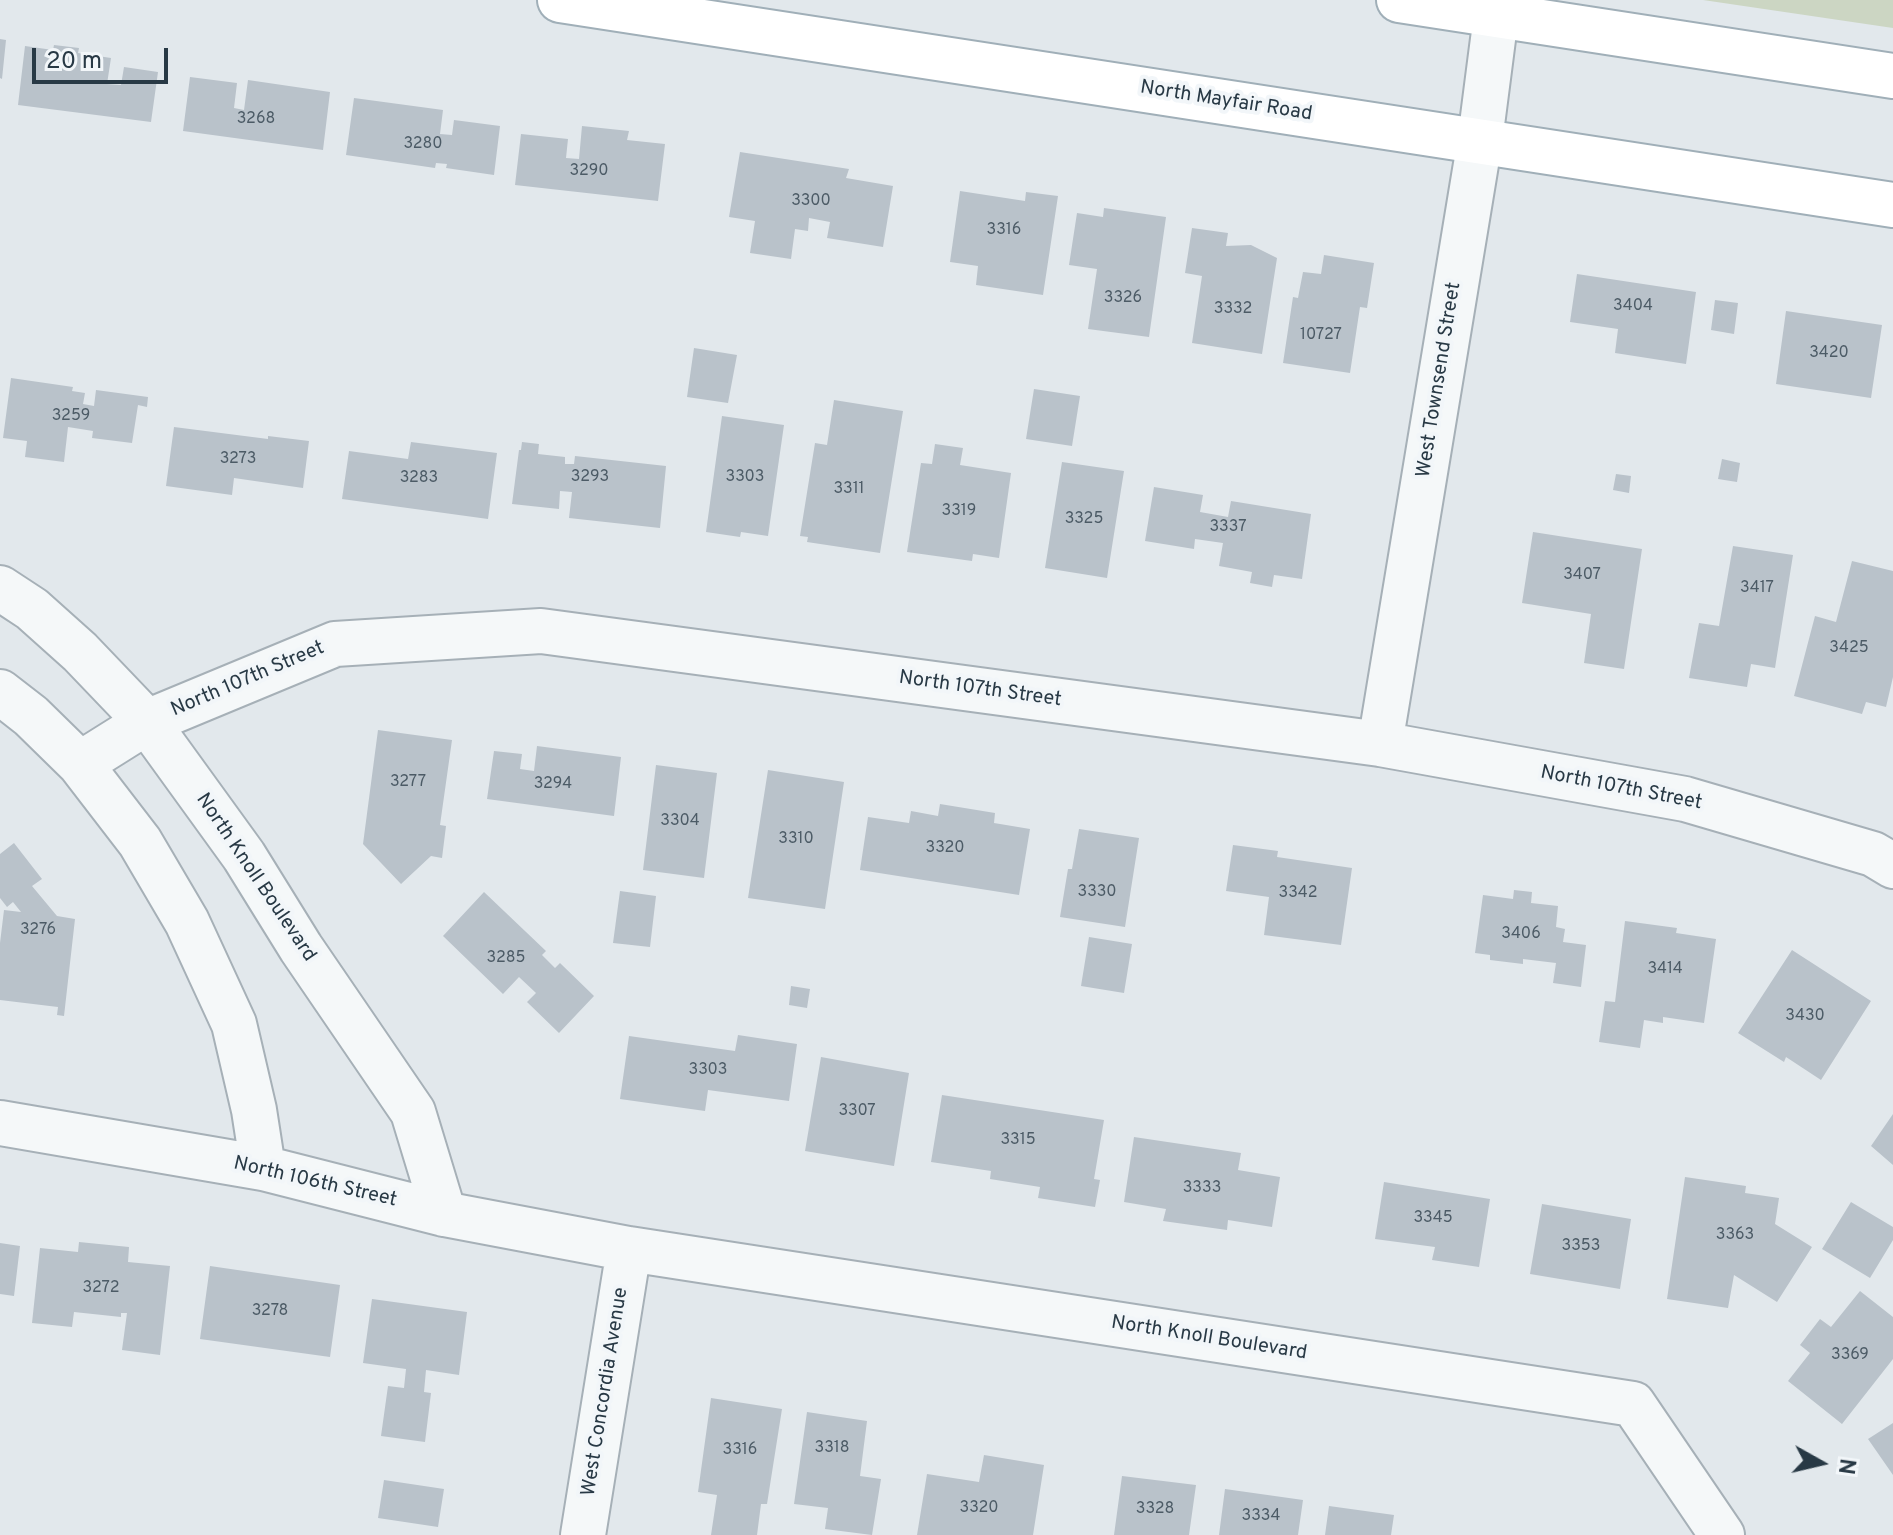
<!DOCTYPE html>
<style>
body{margin:0}
#map{position:relative;width:1893px;height:1535px;overflow:hidden;background:#e2e8ec;font-family:Overpass,sans-serif}
canvas{display:block}
.north{position:absolute;left:1781px;top:1423px;width:80px;height:80px;-webkit-text-stroke:6px #f2f6f9;paint-order:stroke;rotate:98deg;font-size:22px;font-weight:700;line-height:32px;text-align:center;color:#283945}
.north::after{content:'';display:block;margin:auto;width:28px;height:36px;background:#283945;clip-path:polygon(50% 0,100% 100%,50% 72%,0 100%)}
.scale{position:absolute;left:32px;top:48px;width:136px;height:36px;box-sizing:border-box;border:4px solid #283945;border-top:0;padding-left:10px;font-size:24px;line-height:28px;white-space:nowrap;color:#283945;-webkit-text-stroke:6px #f2f6f9;paint-order:stroke}
</style>
<div id="map">
<canvas width="1893" height="1535"></canvas>
<div class="north">N</div>
<div class="scale">20 m</div>
</div>
<script>
const g = document.querySelector('canvas').getContext('2d');
g.lineJoin = 'round';
function fillPath(path, color) { g.fillStyle = color; g.fill(path, 'evenodd'); }
const poly = rows => new Path2D(rows.map(r => 'M' + r).join(''));
function trace(path, color, width, dash) { g.strokeStyle = color; g.lineWidth = width; g.lineCap = dash ? 'butt' : 'round'; g.setLineDash(dash || []); g.stroke(path); }
function drawText(font, color, halo, rows, align = 'center') {
  g.font = font + ' Overpass,sans-serif'; g.lineWidth = 8; g.setLineDash([]); g.textBaseline = 'middle'; g.strokeStyle = halo; g.fillStyle = color; for (const [text, x, y, turn = 0] of rows) {
    g.save(); g.translate(x, y); g.rotate((+turn || 0) * Math.PI / 180); g.textAlign = isNaN(turn) ? turn : align; if (halo) g.strokeText(text, 0, 0); g.fillText(text, 0, 0); g.restore();
  }
}
const green = poly([
 [1703,0,1893,0,1893,28]
]);
const building = poly([
 [0,39,6,40,2,79,0,78],
 [54,45,79,48,78,53,111,58,107,84,121,85,124,67,158,72,151,122,18,105,25,46,53,50],
 [190,77,237,83,234,108,244,110,248,80,330,92,323,150,183,131],
 [354,98,443,110,440,134,452,135,454,120,500,126,494,175,446,168,447,164,436,163,435,168,346,155],
 [582,126,629,131,627,140,665,144,658,201,515,185,521,134,568,139,566,158,579,159],
 [740,152,849,169,846,178,893,186,883,247,827,238,830,222,809,218,808,231,795,229,791,259,750,253,755,221,729,217],
 [960,191,1025,201,1026,192,1058,196,1043,295,976,285,978,266,950,262],
 [1104,208,1166,217,1149,337,1088,329,1097,269,1069,265,1077,213,1103,217],
 [1192,228,1228,233,1226,246,1251,245,1277,258,1262,354,1192,343,1202,276,1185,273],
 [1324,255,1374,263,1367,308,1360,307,1350,373,1283,363,1293,297,1298,298,1303,272,1321,274],
 [1577,274,1696,292,1686,364,1615,353,1618,329,1570,322],
 [1715,300,1738,303,1734,334,1711,330],
 [1786,311,1882,325,1871,398,1776,384],
 [694,348,737,355,728,403,687,397],
 [11,378,73,387,72,391,85,393,83,404,94,406,96,390,148,397,147,407,138,405,132,443,92,438,93,431,68,427,64,462,25,457,27,441,3,438],
 [1034,389,1080,396,1072,446,1026,439],
 [834,400,903,411,880,553,807,542,808,537,800,536,815,443,827,445],
 [722,416,784,425,768,536,741,532,740,537,706,532],
 [174,427,268,439,268,436,309,441,303,488,234,478,232,495,166,486],
 [411,442,497,453,488,519,342,499,349,451,408,459],
 [522,442,539,444,538,454,565,457,565,464,574,464,575,456,666,466,660,528,569,518,572,492,560,491,559,509,512,504,519,450,521,450],
 [935,444,963,448,960,465,1011,473,999,558,973,554,972,561,907,552,921,463,932,464],
 [1722,459,1740,463,1737,482,1718,479],
 [1062,462,1124,471,1107,578,1045,568],
 [1616,474,1631,476,1629,493,1613,490],
 [1154,487,1203,495,1200,512,1228,517,1231,501,1311,514,1302,579,1274,575,1272,587,1250,583,1252,572,1219,566,1223,543,1195,539,1194,549,1145,541],
 [1533,532,1642,549,1624,669,1584,663,1591,614,1522,603],
 [1733,546,1793,555,1775,668,1751,664,1747,687,1689,678,1699,623,1719,626],
 [1852,561,1893,571,1893,677,1886,707,1866,702,1862,714,1794,696,1815,616,1836,622],
 [378,730,452,740,440,825,446,826,442,858,431,856,401,884,363,844],
 [537,746,621,757,614,816,487,799,494,751,522,754,520,769,534,771],
 [656,765,717,773,704,878,643,870],
 [768,770,844,782,825,909,748,898],
 [940,804,995,813,994,823,1030,829,1019,895,860,870,868,817,909,823,911,811,938,816],
 [1079,829,1139,838,1125,927,1060,917,1068,869,1072,869],
 [14,843,42,879,32,886,57,916,75,919,64,1016,57,1015,58,1007,0,1000,0,943,4,910,21,912,13,902,7,907,0,898,0,854],
 [1233,845,1278,851,1277,857,1352,868,1341,945,1264,935,1269,897,1226,891],
 [1514,890,1532,892,1531,903,1558,906,1556,927,1565,929,1563,942,1586,945,1581,987,1553,983,1556,963,1523,959,1523,964,1490,960,1490,955,1475,953,1483,895,1513,899],
 [620,891,656,896,650,947,613,943],
 [484,892,546,951,542,955,555,968,560,963,594,996,559,1033,527,1002,536,993,519,977,503,994,443,936],
 [1625,921,1677,928,1676,933,1716,939,1704,1023,1663,1017,1663,1023,1644,1020,1640,1048,1599,1042,1605,1001,1615,1002],
 [1089,937,1132,944,1124,993,1081,986],
 [1792,950,1871,1001,1821,1080,1786,1057,1784,1062,1738,1033],
 [791,986,810,989,807,1008,789,1005],
 [738,1035,797,1044,789,1101,708,1090,705,1111,620,1099,629,1036,735,1051],
 [821,1057,909,1073,894,1166,805,1151],
 [942,1095,1104,1120,1094,1179,1100,1180,1095,1207,1038,1198,1040,1187,990,1179,991,1171,931,1162],
 [1893,1114,1893,1165,1871,1146],
 [1134,1137,1241,1153,1238,1170,1280,1177,1272,1227,1228,1220,1227,1230,1163,1221,1166,1209,1124,1202],
 [1685,1177,1746,1186,1745,1193,1779,1198,1775,1224,1812,1247,1777,1302,1734,1275,1728,1308,1667,1299],
 [1384,1182,1490,1199,1479,1267,1432,1260,1435,1247,1375,1239],
 [1851,1202,1893,1227,1893,1240,1870,1278,1822,1249],
 [1542,1204,1631,1219,1620,1289,1530,1274],
 [79,1242,129,1247,128,1262,170,1266,160,1355,122,1350,127,1313,121,1313,121,1317,74,1312,72,1327,32,1323,40,1248,78,1252],
 [0,1243,20,1246,14,1296,0,1294],
 [210,1266,340,1285,330,1357,200,1339],
 [1860,1291,1893,1317,1893,1359,1842,1424,1788,1381,1810,1353,1800,1345,1820,1319,1831,1327],
 [372,1299,467,1312,459,1375,426,1370,424,1392,431,1393,425,1442,381,1436,388,1386,404,1388,406,1369,363,1363],
 [711,1398,782,1409,767,1504,761,1504,757,1535,711,1535,717,1495,698,1492],
 [807,1412,867,1421,860,1476,881,1479,872,1535,825,1529,828,1508,794,1504],
 [1893,1423,1893,1475,1868,1439],
 [984,1455,1044,1465,1033,1535,917,1535,927,1474,979,1482],
 [1122,1476,1196,1485,1189,1535,1114,1535],
 [384,1480,444,1489,438,1527,378,1518],
 [1225,1489,1303,1500,1298,1535,1219,1535],
 [1329,1506,1394,1515,1391,1535,1325,1535]
]);
const minor = poly([
 [0,588,32,609,80,652,147,722,244,856,301,948,413,1112,444,1214],
 [0,692,31,716,80,764,140,842,187,922,234,1024,254,1110,263,1168],
 [1380,744,1480,140,1496,16],
 [80,764,147,722,335,644,541,631,1380,744,1685,799,1873,854,1893,866],
 [0,1123,263,1168,444,1214,629,1249,1633,1404,1722,1535],
 [583,1535,629,1249]
]);
const major = poly([
 [560,0,1893,205],
 [1399,0,1893,76]
]);
const numberNames = [
 ["3268",256,120],
 ["3280",423,145],
 ["3290",589,172],
 ["3300",811,202],
 ["3316",1004,231],
 ["3326",1123,299],
 ["3404",1633,307],
 ["3332",1233,310],
 ["10727",1321,336],
 ["3420",1829,354],
 ["3259",71,417],
 ["3273",238,460],
 ["3293",590,478],
 ["3303",745,478],
 ["3283",419,479],
 ["3311",849,490],
 ["3319",959,512],
 ["3325",1084,520],
 ["3337",1228,528],
 ["3407",1582,576],
 ["3417",1757,589],
 ["3425",1849,649],
 ["3277",408,783],
 ["3294",553,785],
 ["3304",680,822],
 ["3310",796,840],
 ["3320",945,849],
 ["3330",1097,893],
 ["3342",1298,894],
 ["3276",38,931],
 ["3406",1521,935],
 ["3285",506,959],
 ["3414",1665,970],
 ["3430",1805,1017],
 ["3303",708,1071],
 ["3307",857,1112],
 ["3315",1018,1141],
 ["3333",1202,1189],
 ["3345",1433,1219],
 ["3363",1735,1236],
 ["3353",1581,1247],
 ["3272",101,1289],
 ["3278",270,1312],
 ["3369",1850,1356],
 ["3318",832,1449],
 ["3316",740,1451],
 ["3320",979,1509],
 ["3328",1155,1510],
 ["3334",1261,1517]
];
const streetNames = [
 ["North Mayfair Road",1226,102,9],
 ["West Townsend Street",1440,380,-81],
 ["North 107th Street",248,680,-23],
 ["North 107th Street",980,690,8],
 ["North 107th Street",1621,789,11],
 ["North Knoll Boulevard",255,878,56],
 ["North 106th Street",315,1183,13],
 ["North Knoll Boulevard",1209,1339,9],
 ["West Concordia Avenue",606,1392,-81]
];
fillPath(green, '#ccd6c3');
fillPath(building, '#b9c2ca');
trace(minor, '#a6b0b7', 48);
trace(major, '#a0afb8', 48);
trace(minor, '#f5f8f9', 44);
trace(major, '#fff', 44);
drawText('16px', '#4c5b66', null, numberNames);
drawText('20px', '#283945', '#f2f6f9', streetNames);
</script>
